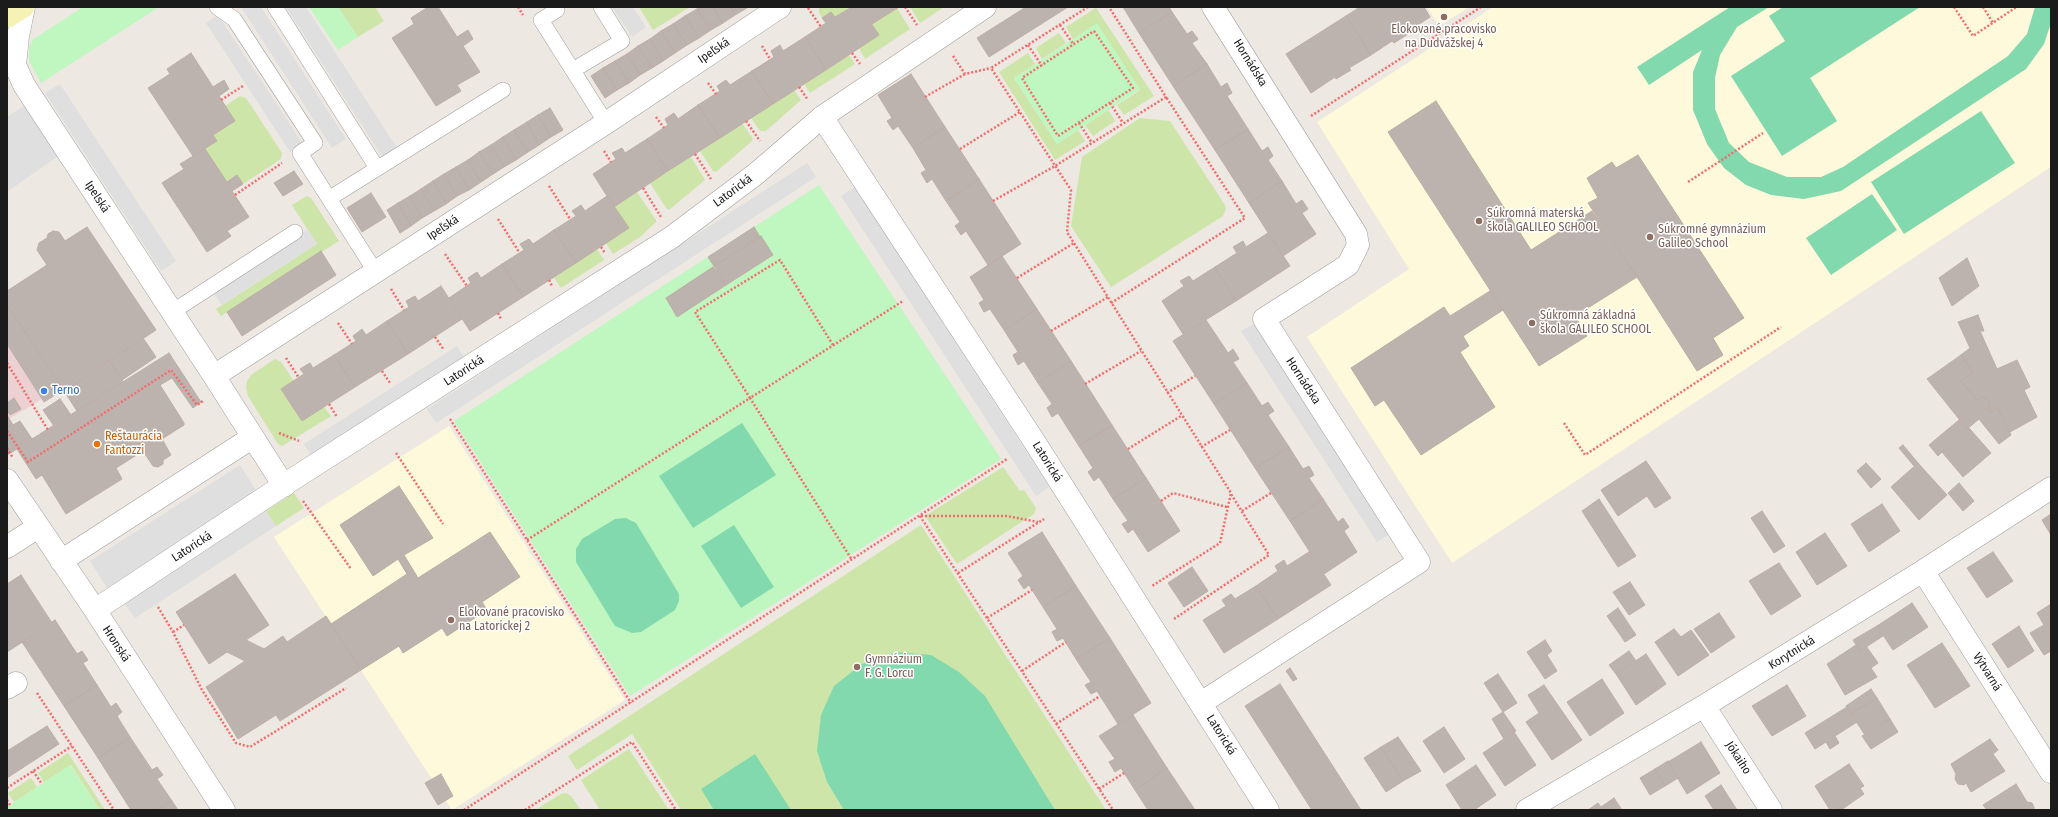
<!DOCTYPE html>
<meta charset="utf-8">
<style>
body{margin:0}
#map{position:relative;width:2058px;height:817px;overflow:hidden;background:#ede8e1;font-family:"Fira Sans Condensed",sans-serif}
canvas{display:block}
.frame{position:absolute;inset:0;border:8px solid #1b1b1b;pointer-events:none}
</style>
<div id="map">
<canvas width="2058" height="817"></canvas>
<div class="frame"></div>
</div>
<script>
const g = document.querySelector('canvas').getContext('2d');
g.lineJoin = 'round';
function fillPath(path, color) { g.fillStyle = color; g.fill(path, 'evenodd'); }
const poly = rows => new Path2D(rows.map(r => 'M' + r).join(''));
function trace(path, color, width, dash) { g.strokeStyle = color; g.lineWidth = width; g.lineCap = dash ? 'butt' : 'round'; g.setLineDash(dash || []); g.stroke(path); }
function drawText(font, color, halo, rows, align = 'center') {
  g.font = font + ' "Fira Sans Condensed",sans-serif'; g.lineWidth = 3; g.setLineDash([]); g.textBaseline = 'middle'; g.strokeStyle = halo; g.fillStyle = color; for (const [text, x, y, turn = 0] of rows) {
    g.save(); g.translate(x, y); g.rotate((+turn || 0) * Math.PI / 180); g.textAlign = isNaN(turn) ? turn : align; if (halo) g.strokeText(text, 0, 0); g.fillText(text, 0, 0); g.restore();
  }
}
const commercial = poly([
 [7,344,42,399,9,419,7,415]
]);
const education = poly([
 [1427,7,1470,7,1439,26],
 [1493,7,2051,7,2051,167,1452,563,1307,337,1409,269,1317,122],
 [449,426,625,700,452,810,274,537]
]);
const grass = poly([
 [338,7,375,7,384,21,358,37],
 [639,7,690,7,653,30],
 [819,7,852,7,835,17,831,12,822,18,819,13],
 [910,7,944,7,920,23],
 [897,8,910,29,865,59,859,48,878,35,872,24],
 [1096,8,1154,96,1124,115,1117,105,1140,90,1097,24,1073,39,1066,27],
 [1059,33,1066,43,1042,59,1036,48],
 [1028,53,1035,64,1014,78,1057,144,1078,130,1085,141,1055,160,999,72],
 [849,55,855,64,810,93,804,84],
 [794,90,801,100,766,131,760,131,751,118],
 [240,96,246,98,282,153,281,159,243,184,237,175,227,182,204,149,217,141,213,135,235,121,225,106],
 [1108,110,1115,121,1093,136,1085,125],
 [1140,118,1170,121,1225,205,1226,209,1223,216,1111,287,1071,226,1082,157],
 [742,123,753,139,751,142,716,172,713,171,700,151],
 [691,157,705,180,669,210,666,208,650,183],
 [637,192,656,220,656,222,640,237,613,254,606,243,629,228,614,207],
 [307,196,311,198,339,241,221,316,216,309,317,244,292,205],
 [597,249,604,260,561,288,554,278],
 [275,359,281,362,294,381,281,389,302,421,324,407,331,416,282,446,278,444,248,396,246,387,247,381,251,375],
 [1003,467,1020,491,1024,490,1036,508,1034,514,957,564,925,516],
 [294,493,304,508,276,526,266,511],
 [921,525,1106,810,681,810,632,734,577,770,568,756],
 [629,749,669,810,600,810,581,780],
 [68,753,105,810,100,810,71,765,44,782,38,773],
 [31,778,37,787,14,802,8,793],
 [566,793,571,796,581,810,535,810,561,794]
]);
const park = poly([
 [83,7,159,7,41,83,29,61,29,49,32,40],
 [309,7,338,7,358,37,338,50],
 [1097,23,1140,89,1057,144,1014,78],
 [819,185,1001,459,630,696,454,421],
 [70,765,100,810,7,810,7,807]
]);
const pitch = poly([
 [1730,7,1769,7,1737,27,1720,55,1715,78,1715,109,1729,143,1749,162,1787,177,1821,177,1843,167,2008,56,2027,34,2035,7,2051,7,2051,23,2044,44,2026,69,1841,191,1804,199,1771,195,1746,185,1724,168,1707,144,1693,110,1693,72,1702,50,1649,85,1637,67],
 [1783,7,1920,7,1810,78,1837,121,1782,156,1731,76,1785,41,1769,16],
 [1981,111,2015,163,1904,234,1871,182],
 [1872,194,1897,230,1831,275,1806,238],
 [742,423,776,475,693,528,659,476],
 [626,518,636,523,679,594,679,601,675,610,641,632,632,633,615,626,576,562,576,549,582,539,615,519],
 [734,525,774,587,741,608,701,546],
 [896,652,931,655,959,672,985,696,1055,810,844,810,827,782,817,751,821,715,834,686,862,664],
 [755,754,791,810,714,810,701,789]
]);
const parking = poly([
 [241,7,261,7,346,139,332,148],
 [286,7,306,7,397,148,383,158],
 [612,7,633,7,646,27,632,37],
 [218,15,303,144,290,152,206,23],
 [60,84,176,261,161,271,45,93],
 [25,105,58,156,7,192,7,117],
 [807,163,816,177,436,423,427,409],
 [855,187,1049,487,1036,496,841,196],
 [308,229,317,244,222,305,212,291],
 [1255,323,1391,533,1377,542,1241,331],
 [457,346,466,360,313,458,304,444],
 [240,465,257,492,107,588,90,561],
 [266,511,276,526,135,618,124,603]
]);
const building = poly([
 [428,7,438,7,457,37,468,30,473,39,463,46,480,72,457,85,461,91,436,106,392,38,414,24,411,18,428,7],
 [700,7,713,7,723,23,711,30,697,9,700,7],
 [713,7,730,7,735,15,723,23,713,7],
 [730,7,746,7,747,8,735,15,730,7],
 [852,7,860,7,879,35,826,70,805,37,826,23,822,18,831,12,835,17,852,7],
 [861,7,899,7,872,24,861,7],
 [1026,7,1068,7,989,57,977,38,1026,7],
 [1123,7,1169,7,1172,12,1139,33,1123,7],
 [1360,7,1424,7,1430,17,1407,32,1408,34,1394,43,1392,41,1371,55,1346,16,1360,7],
 [697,9,711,30,699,38,685,16,697,9],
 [1172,12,1187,34,1192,31,1198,39,1192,43,1207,64,1173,86,1139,33,1172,12],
 [685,16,699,38,687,45,673,24,685,16],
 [1346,16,1371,55,1349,68,1351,70,1336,79,1335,77,1311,93,1286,54,1346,16],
 [673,24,687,45,675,53,661,31,673,24],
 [661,31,675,53,663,61,650,39,661,31],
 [805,37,826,70,773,104,752,71,774,57,771,51,780,45,783,51,805,37],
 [650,39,663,61,652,68,638,46,650,39],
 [638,46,652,68,640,75,627,54,638,46],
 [191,53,213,87,224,80,229,89,219,96,235,121,213,135,217,141,193,156,148,88,170,74,167,69,191,53],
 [627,54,640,75,629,83,615,61,627,54],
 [615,61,629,83,617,90,603,68,615,61],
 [1207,64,1221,87,1227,83,1232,93,1227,96,1248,129,1215,150,1173,86,1207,64],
 [603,68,617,90,605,98,591,76,603,68],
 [752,71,773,104,720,138,698,105,720,91,717,86,726,80,730,85,752,71],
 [911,74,945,127,913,148,898,126,893,130,887,121,892,118,878,95,911,74],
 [1436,101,1531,250,1592,211,1637,277,1575,316,1587,336,1539,366,1388,132,1436,101],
 [698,105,720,138,668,171,647,139,668,125,665,119,674,113,678,119,698,105],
 [550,108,563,130,551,137,538,115,550,108],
 [538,115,551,137,539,145,527,122,538,115],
 [527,122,539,145,528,152,514,130,527,122],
 [945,127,979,179,946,201,932,179,927,183,921,173,926,170,913,148,945,127],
 [1248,129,1262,151,1268,147,1273,156,1268,160,1282,181,1249,203,1215,150,1248,129],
 [514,130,528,152,516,160,503,137,514,130],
 [503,137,516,160,504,167,491,145,503,137],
 [647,139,668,171,614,207,593,174,616,159,612,153,622,148,625,153,647,139],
 [491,145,504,167,493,174,479,152,491,145],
 [205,149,227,182,237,175,243,184,232,191,249,217,227,231,231,236,207,252,162,183,184,169,180,164,205,149],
 [479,152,493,174,481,182,468,160,479,152],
 [1638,155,1744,318,1713,338,1723,355,1697,371,1637,277,1588,203,1598,198,1587,178,1612,162,1616,168,1638,155],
 [468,160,481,182,469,190,456,167,468,160],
 [456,167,469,190,457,196,444,174,456,167],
 [294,171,303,184,283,196,274,183,294,171],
 [444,174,457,196,446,204,433,181,444,174],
 [979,179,1021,244,988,265,966,231,961,235,955,226,960,222,946,201,979,179],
 [433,181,446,204,434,211,421,189,433,181],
 [1282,181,1296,204,1302,200,1308,209,1302,213,1316,234,1283,256,1249,203,1282,181],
 [421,189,434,211,422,218,410,196,421,189],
 [371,193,386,217,362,232,347,208,371,193],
 [410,196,422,218,411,226,398,203,410,196],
 [607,196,629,228,576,263,554,230,576,216,572,211,581,205,585,211,607,196],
 [398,203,411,226,400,233,387,210,398,203],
 [87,227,156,330,64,391,7,305,7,291,47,265,37,250,39,243,47,238,48,234,53,231,59,232,65,241,87,227],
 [754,227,760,237,714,266,708,257,754,227],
 [554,230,576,263,523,297,502,264,524,250,520,244,529,239,533,244,554,230],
 [1268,233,1290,266,1236,301,1215,267,1237,253,1233,247,1243,241,1246,247,1268,233],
 [761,236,773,255,726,285,714,266,761,236],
 [321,251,336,275,242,336,227,312,321,251],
 [1002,256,1037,309,1004,330,990,309,984,312,979,303,984,300,970,277,1002,256],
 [1967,258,1979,286,1952,306,1939,278,1967,258],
 [502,264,523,297,470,331,449,298,471,283,468,278,477,272,481,278,502,264],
 [713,267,726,285,677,317,666,298,713,267],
 [1215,267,1236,301,1183,334,1162,301,1184,286,1180,281,1189,276,1193,281,1215,267],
 [441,286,462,319,408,354,387,321,409,307,406,301,415,296,418,301,441,286],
 [1490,291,1503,310,1463,336,1469,346,1460,352,1495,407,1421,455,1384,400,1375,406,1351,368,1444,307,1450,316,1490,291],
 [7,305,63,390,44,402,7,344,7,305],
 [1037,309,1071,361,1038,383,1024,361,1018,365,1013,355,1018,352,1004,330,1037,309],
 [1978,315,1984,331,1980,331,1997,369,2017,360,2030,387,2024,390,2037,417,2010,432,1997,407,1990,412,1988,409,1990,405,1988,400,1981,396,1977,400,1961,381,1973,372,1961,355,1970,348,1958,322,1978,315],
 [1206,320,1228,353,1233,349,1239,359,1233,362,1247,383,1214,404,1173,341,1206,320],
 [387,321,408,354,355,387,334,355,356,341,353,336,362,329,366,335,387,321],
 [143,338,156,357,122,380,110,361,143,338],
 [169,353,201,402,193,408,172,378,160,385,184,423,184,425,162,439,171,455,163,460,163,464,158,467,153,466,143,451,116,468,122,479,66,514,42,475,36,479,17,449,7,455,7,415,13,425,20,421,32,439,169,353],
 [334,355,355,387,302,421,281,389,304,374,300,369,310,363,313,368,334,355],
 [1961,355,1973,372,1961,381,1977,400,1981,396,1988,400,1990,405,1988,409,1990,412,1997,407,2011,435,1999,444,1979,419,1967,429,1927,379,1961,355],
 [110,361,123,382,77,411,64,391,110,361],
 [1071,361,1112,425,1079,446,1058,413,1052,417,1047,408,1052,404,1038,383,1071,361],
 [1247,383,1262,406,1268,402,1274,411,1268,415,1289,447,1255,468,1214,404,1247,383],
 [14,398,21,409,10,415,7,410,7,403,14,398],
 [60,399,71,415,54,426,43,410,60,399],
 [1959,420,1967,429,1969,428,1991,453,1963,477,1942,452,1938,456,1929,445,1959,420],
 [1112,425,1146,478,1113,499,1099,477,1094,481,1088,472,1093,468,1079,446,1112,425],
 [1903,445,1918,463,1914,466,1899,448,1903,445],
 [1289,447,1303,469,1309,466,1314,475,1309,478,1323,499,1290,521,1255,468,1289,447],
 [1646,461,1671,498,1655,508,1647,496,1618,516,1601,490,1646,461],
 [1866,463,1881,479,1871,488,1857,471,1866,463],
 [1918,463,1947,495,1919,520,1891,487,1918,463],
 [1146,478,1180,531,1148,552,1133,529,1128,533,1122,524,1128,521,1113,499,1146,478],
 [1959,483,1974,501,1963,511,1948,493,1959,483],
 [399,486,433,538,404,555,418,578,490,532,520,577,482,602,487,610,447,636,442,628,403,653,399,646,361,670,331,624,407,574,398,559,373,576,340,525,399,486],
 [1323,499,1338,522,1343,518,1349,527,1344,531,1357,552,1324,574,1290,521,1323,499],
 [1599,499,1636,556,1618,567,1582,511,1599,499],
 [1882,504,1900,531,1869,552,1851,524,1882,504],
 [1762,511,1785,546,1774,553,1751,518,1762,511],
 [2051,514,2051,535,2042,520,2051,514],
 [1042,532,1076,586,1043,607,1029,585,1024,589,1018,580,1023,576,1008,553,1042,532],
 [1825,533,1847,566,1817,585,1796,552,1825,533],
 [1309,552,1331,585,1278,619,1256,586,1278,571,1275,566,1284,560,1287,566,1309,552],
 [1993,552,2013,581,1987,598,1967,568,1993,552],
 [1779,563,1801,596,1771,615,1749,581,1779,563],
 [1192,567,1208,591,1184,607,1168,583,1192,567],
 [235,574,269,625,246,640,264,649,283,636,287,642,326,616,361,670,280,721,276,715,238,739,206,687,245,661,227,652,209,664,176,612,235,574],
 [21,575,52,623,7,652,7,584,21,575],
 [1630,582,1645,605,1629,615,1613,592,1630,582],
 [1076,586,1110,638,1076,659,1063,638,1057,641,1052,632,1057,629,1043,607,1076,586],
 [1256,586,1278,619,1224,653,1203,620,1226,606,1222,600,1231,594,1235,599,1256,586],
 [1912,603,1928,627,1893,650,1877,626,1912,603],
 [2051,604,2051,651,2044,655,2030,633,2044,625,2037,613,2051,604],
 [1618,608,1636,635,1625,642,1607,616,1618,608],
 [1719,613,1735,637,1711,653,1694,629,1719,613],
 [55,620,77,654,82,651,88,660,83,663,97,685,64,706,22,642,55,620],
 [1877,626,1883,636,1860,651,1853,640,1877,626],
 [2019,626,2034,651,2008,668,1992,644,2019,626],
 [1674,629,1681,637,1691,630,1709,655,1678,676,1655,642,1674,629],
 [1110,638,1151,703,1118,724,1097,691,1091,694,1085,685,1091,682,1076,659,1110,638],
 [1545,640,1552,651,1547,655,1557,671,1545,679,1527,652,1545,640],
 [1942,643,1970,686,1935,708,1907,665,1942,643],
 [1856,645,1860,651,1866,646,1878,663,1871,668,1877,677,1845,695,1827,664,1856,645],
 [1629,651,1636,661,1616,674,1609,665,1629,651],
 [1646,654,1666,684,1636,705,1616,674,1646,654],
 [1290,668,1297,679,1293,681,1286,671,1290,668],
 [1498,674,1517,703,1503,712,1484,683,1498,674],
 [1602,679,1624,713,1590,736,1567,702,1602,679],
 [1280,684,1361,810,1312,810,1245,706,1280,684],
 [97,685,111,707,116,703,122,712,117,716,130,737,98,758,64,706,97,685],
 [1544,685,1582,740,1552,760,1526,722,1539,713,1528,695,1544,685],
 [1787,685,1806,716,1772,736,1752,706,1787,685],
 [1871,689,1877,698,1851,714,1846,706,1871,689],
 [1877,698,1890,719,1865,735,1851,714,1877,698],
 [1847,707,1857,722,1835,736,1839,743,1830,749,1826,742,1815,749,1805,733,1847,707],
 [1503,712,1516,731,1504,739,1492,719,1503,712],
 [1133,715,1167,768,1135,790,1121,768,1115,772,1109,762,1115,759,1099,736,1133,715],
 [1890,719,1898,732,1871,749,1862,736,1890,719],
 [47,726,59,744,7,778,7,751,47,726],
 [1444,727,1465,759,1444,773,1423,741,1444,727],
 [1514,732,1536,765,1505,786,1483,753,1514,732],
 [130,737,152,770,157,767,163,775,157,779,172,801,157,810,131,810,98,758,130,737],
 [1398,737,1421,771,1403,781,1381,747,1398,737],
 [1990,739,1998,750,1993,754,2005,771,1971,792,1966,783,1964,785,1958,784,1955,779,1956,774,1951,764,1990,739],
 [1701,742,1720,773,1687,794,1668,762,1701,742],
 [1381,747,1403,781,1386,792,1364,758,1381,747],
 [1668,761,1678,778,1665,786,1655,769,1668,761],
 [1849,764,1864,786,1860,788,1864,794,1841,810,1834,808,1830,810,1815,786,1849,764],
 [1476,765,1496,795,1474,810,1462,810,1446,785,1476,765],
 [1167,768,1195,810,1148,810,1135,790,1167,768],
 [1655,769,1665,786,1650,795,1640,778,1655,769],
 [441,774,453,796,438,805,425,783,441,774],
 [2016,784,2027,802,2032,803,2034,807,2034,810,1987,810,1983,805,2016,784],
 [1721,785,1737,810,1714,810,1705,796,1721,785],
 [1614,798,1622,810,1588,810,1598,803,1601,807,1614,798],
 [172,801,178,810,157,810,172,801]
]);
const path = poly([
 [518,7,523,15],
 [905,7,917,25],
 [1088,7,991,68,1071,190,1067,232,1231,493,1220,543,1152,586],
 [1954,7,1973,36,2015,8,2014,7],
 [1983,7,1993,23],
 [808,8,821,27],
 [1060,25,1074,45],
 [1094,31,1133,88,1058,136,1022,78,1094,31],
 [1028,45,1042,66],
 [762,46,770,59],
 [852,53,860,64],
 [953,56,965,74,991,68],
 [708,83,716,94],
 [799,87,808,100],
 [925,97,965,74],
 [221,100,243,86],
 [1110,103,1123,123],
 [1311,116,1481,7],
 [656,117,664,128],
 [746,121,760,141],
 [1079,123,1092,143],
 [960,149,1020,112],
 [604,151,611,162],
 [695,154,711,179],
 [1688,182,1763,133],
 [549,186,570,219],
 [643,188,661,217],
 [235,195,282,163],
 [993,201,1055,166,1166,97,1109,7],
 [498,219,519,252],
 [601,247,605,253],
 [445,254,467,286],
 [1017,278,1074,243],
 [549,280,552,286],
 [391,289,404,310],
 [1111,303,1245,218,1166,97],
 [498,313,501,319],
 [338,323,352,344],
 [1051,331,1108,297],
 [435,337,444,350],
 [833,345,780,260,695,312,750,398,903,301],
 [286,358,299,378],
 [7,363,48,430],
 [382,371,390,383],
 [1085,384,1141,351],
 [1167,393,1195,376],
 [329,404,337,417],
 [450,419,631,703],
 [1564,423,1585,455,1781,327],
 [7,431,28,462,171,370,197,405,203,401],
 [279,433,299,441],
 [1201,447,1230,430],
 [7,448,13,458],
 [1128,449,1181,416],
 [396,453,443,524],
 [303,501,351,569],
 [1161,501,1173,493,1227,507],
 [1242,511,1271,493],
 [920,516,1113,810],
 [921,516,1007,516,1038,522],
 [527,540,750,398,852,560],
 [958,573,1044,519],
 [158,607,173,632,202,690,236,743,250,747,346,688],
 [987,618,1032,590],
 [1174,619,1269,555,1231,494],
 [173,632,184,625],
 [1022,671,1066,642],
 [37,693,114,810],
 [1056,724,1100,696],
 [33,771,42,784],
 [7,788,72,746],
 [1099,789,1124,773],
 [7,800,10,805],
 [464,810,1007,459],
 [525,810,632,742,676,810]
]);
const service = poly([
 [217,7,234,19,315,143,300,153,375,271],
 [275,7,377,168],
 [555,7,557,10,541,20,606,123],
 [573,70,622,41,601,7],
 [330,198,503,90],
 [172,312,295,232]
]);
const minor = poly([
 [24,7,18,36,15,65,24,85,214,376,284,486],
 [822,117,1034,441,1268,810],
 [214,376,606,123,780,7],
 [7,480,95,610,224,810],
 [7,547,38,527],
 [61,561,253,437],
 [1923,571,2051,772],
 [95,610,290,481,672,237,757,173,822,117,985,7],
 [7,688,16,683],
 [1201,703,1419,562,1264,319,1348,265,1358,245,1356,234,1213,7],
 [1704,706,1771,810],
 [1527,810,1704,706,1923,571,2051,488]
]);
const secondary = poly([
 [7,17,23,7]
]);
const markers = [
 [1444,17,4,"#8d6e63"],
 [1479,221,4,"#8d6e63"],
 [1650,237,4,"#8d6e63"],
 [1532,323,4,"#8d6e63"],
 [44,391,4,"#3f7fe0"],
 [97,444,4,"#e8710a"],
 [451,620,4,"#8d6e63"],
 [857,667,4,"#8d6e63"]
];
const educationNames = [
 ["Elokované pracovisko",1444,30,"center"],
 ["na Dudvážskej 4",1444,44,"center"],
 ["Súkromná materská",1487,214],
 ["škola GALILEO SCHOOL",1487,228],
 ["Súkromné gymnázium",1658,230],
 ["Galileo School",1658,244],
 ["Súkromná základná",1540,316],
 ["škola GALILEO SCHOOL",1540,330],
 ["Elokované pracovisko",459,613],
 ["na Latorickej 2",459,627],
 ["Gymnázium",865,660],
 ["F. G. Lorcu",865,674]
];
const streetNames = [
 ["Ipeľská",714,51,-34],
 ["Hornádska",1250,63,58],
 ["Latorická",733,191,-37],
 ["Ipelská",97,197,57],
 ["Ipeľská",443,228,-33],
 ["Latorická",464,371,-33],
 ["Hornádska",1303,381,57],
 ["Latorická",1047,462,58],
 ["Latorická",192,547,-33],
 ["Hronská",116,644,57],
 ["Korytnická",1792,653,-32],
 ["Výtvarná",1987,672,58],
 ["Latorická",1221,735,58],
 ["Jókaiho",1738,758,57]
];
const shopNames = [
 ["Terno",52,391]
];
const foodNames = [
 ["Reštaurácia",105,437],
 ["Fantozzi",105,451]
];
fillPath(commercial, '#edd1d2');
fillPath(education, '#fdf9da');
fillPath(grass, '#cde5a8');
fillPath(park, '#c0f6bf');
fillPath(pitch, '#82d9ae');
fillPath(parking, '#dfdfdf');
fillPath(building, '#bdb3ae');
trace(building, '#bdada4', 1);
trace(service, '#9f9f9f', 16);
trace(minor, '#9f9f9f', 23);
trace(secondary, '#6c6c09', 23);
trace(path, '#f36c6c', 2.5, [2, 2]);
trace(service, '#fff', 15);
trace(minor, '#fff', 22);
trace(secondary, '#f6f2b6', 22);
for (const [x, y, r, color] of markers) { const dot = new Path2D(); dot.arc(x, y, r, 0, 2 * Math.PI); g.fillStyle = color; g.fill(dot); trace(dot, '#fff', 1.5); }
drawText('12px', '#785e54', '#fff', educationNames, 'left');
drawText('12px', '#1b1b1b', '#fff', streetNames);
drawText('12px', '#366cbe', '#fff', shopNames, 'left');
drawText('12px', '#c56008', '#fff', foodNames, 'left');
</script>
